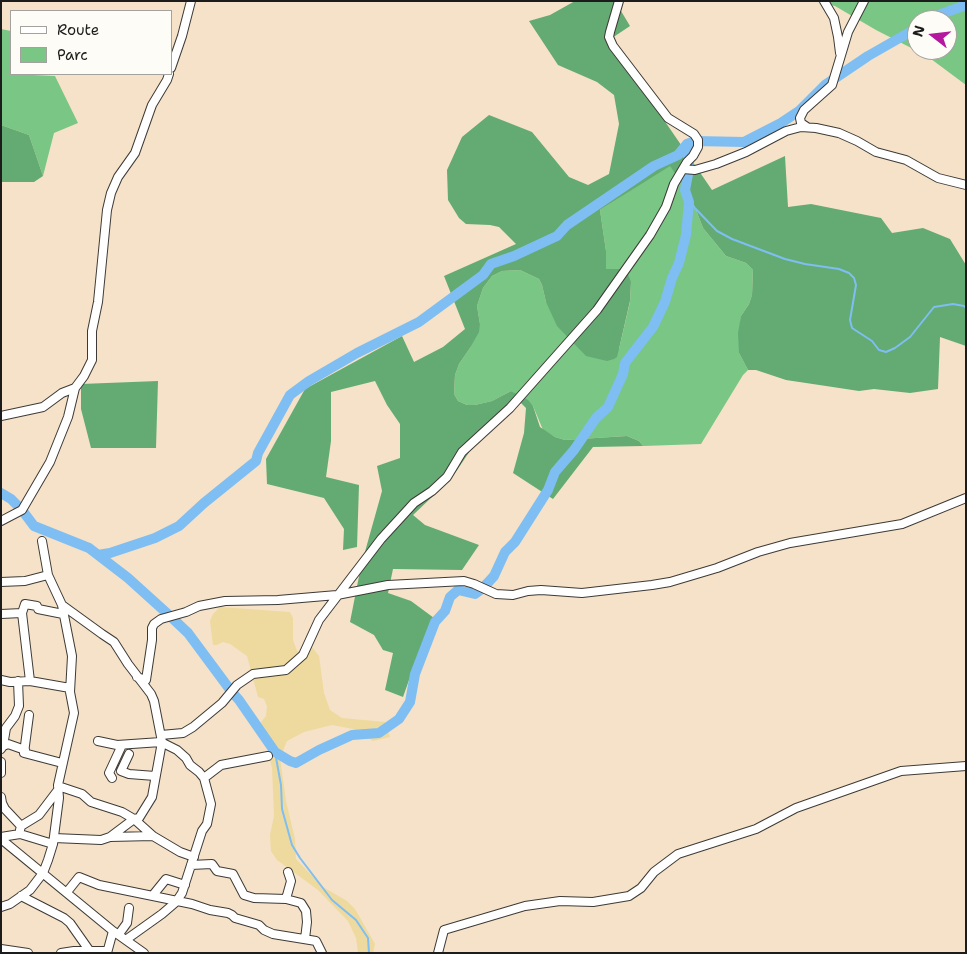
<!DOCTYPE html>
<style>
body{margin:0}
#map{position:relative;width:967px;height:954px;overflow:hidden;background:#f5e2c8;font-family:"Shantell Sans",sans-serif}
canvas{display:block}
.frame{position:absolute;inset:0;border:2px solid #1c1c1c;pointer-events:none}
.legend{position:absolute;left:10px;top:10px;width:162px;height:65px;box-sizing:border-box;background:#fdfcf7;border:1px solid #a3a29f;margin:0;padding:6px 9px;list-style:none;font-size:15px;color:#1c1c1c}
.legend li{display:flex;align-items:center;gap:10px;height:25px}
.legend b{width:25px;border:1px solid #a3a29f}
.north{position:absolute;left:907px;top:10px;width:50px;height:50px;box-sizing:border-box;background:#fdfcf7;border:1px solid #a3a29f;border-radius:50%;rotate:286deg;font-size:14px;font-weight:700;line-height:20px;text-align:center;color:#1c1c1c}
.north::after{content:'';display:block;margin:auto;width:18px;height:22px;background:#b5179e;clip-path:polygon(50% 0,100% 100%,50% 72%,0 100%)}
</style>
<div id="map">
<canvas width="967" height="954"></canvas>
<div class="frame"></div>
<ul class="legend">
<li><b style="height:6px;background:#fff"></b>Route</li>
<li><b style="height:14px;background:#7ac685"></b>Parc</li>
</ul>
<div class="north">N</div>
</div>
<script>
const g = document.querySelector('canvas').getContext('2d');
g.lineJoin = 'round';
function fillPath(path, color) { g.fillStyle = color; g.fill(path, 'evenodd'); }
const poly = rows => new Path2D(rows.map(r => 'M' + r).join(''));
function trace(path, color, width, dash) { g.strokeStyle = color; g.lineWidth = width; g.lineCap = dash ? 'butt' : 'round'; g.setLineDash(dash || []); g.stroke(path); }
const green = poly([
 [814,1,966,1,966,85,927,56,876,30,835,6],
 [917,20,947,20,947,50,917,50],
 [1,29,11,31,11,74,55,76,78,123,54,133,43,176,29,135,1,125],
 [670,165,691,197,703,228,726,256,746,263,753,270,752,295,749,304,741,316,739,353,748,370,743,375,701,444,643,446,639,441,627,436,565,440,555,437,543,430,533,406,511,391,492,401,475,405,467,405,458,401,454,394,455,375,459,364,470,348,480,324,477,306,483,288,492,276,502,271,520,270,539,279,542,285,546,302,619,349,630,302,631,282,606,269,606,251,600,210]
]);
const forest = poly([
 [575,1,615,1,630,26,609,40,712,190,785,156,788,207,811,204,881,218,892,233,923,228,950,239,966,265,966,346,940,337,938,389,910,393,874,389,859,391,826,386,786,380,756,370,748,370,739,353,738,333,741,316,749,304,752,295,753,270,746,263,726,256,703,228,691,197,670,166,600,210,606,251,606,269,626,269,631,282,630,301,619,349,617,357,614,359,607,361,586,356,557,326,546,302,542,285,539,279,520,270,502,271,492,276,483,288,477,306,480,324,479,332,470,348,459,364,455,375,454,394,458,401,467,405,475,405,492,401,511,391,528,400,533,406,540,427,555,437,565,440,627,436,639,441,643,446,593,447,553,499,513,473,524,433,526,408,521,403,474,445,451,479,413,515,425,525,479,545,462,570,393,569,388,593,411,601,434,618,419,652,403,697,385,690,393,653,383,650,374,635,350,622,361,566,382,491,377,466,400,458,400,424,387,405,375,381,331,392,331,441,326,477,359,485,357,547,343,550,344,529,324,498,267,484,266,459,305,389,402,336,414,362,443,347,465,329,444,276,516,244,499,227,490,225,466,224,459,218,448,200,447,170,462,137,489,115,532,132,569,177,588,185,609,174,619,124,614,95,597,82,558,65,529,21,550,15],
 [1,125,29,135,43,176,34,182,1,182],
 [158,381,156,448,91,448,81,409,81,384]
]);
const sand = poly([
 [220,607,290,612,293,618,293,640,297,651,303,651,312,647,319,656,324,693,330,710,342,718,385,722,390,737,373,741,353,729,332,725,304,732,287,741,280,758,286,801,295,839,296,859,323,887,347,901,355,909,375,944,373,953,358,953,356,938,348,921,318,890,277,860,271,851,270,835,274,816,272,768,261,722,266,716,267,706,264,699,258,697,247,656,230,644,223,642,217,645,213,645,210,621,213,614]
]);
const stream = poly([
 [689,202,717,231,732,239,785,259,805,264,839,269,849,273,854,278,856,285,850,320,852,328,872,341,879,350,886,352,895,348,910,337,934,307,953,304,964,306,966,308],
 [275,752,281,785,282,809,292,845,300,858,332,900,356,920,368,938,369,953]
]);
const river = poly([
 [931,20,941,14,966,5],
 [1,493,11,499,22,510,34,526,89,548,128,578,170,616,188,633,231,691,239,700,275,752,290,761,296,763,319,750,352,735,379,733,399,719,410,702,415,674,435,622,445,611,450,597,458,590,475,594,483,588,494,576,505,552,515,542,548,490,555,472,574,450,596,418,608,407,623,374,625,363,653,327,665,302,672,278,679,263,686,235,689,202,685,190,689,169,687,144],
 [98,555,110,553,155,538,179,526,204,503,256,461,258,453,290,395,309,381,357,353,419,322,483,275,491,264,514,256,557,236,567,225,654,166,678,155,687,144,695,141,744,142,781,123,799,111,825,85,868,56,917,28]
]);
const minor = poly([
 [824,1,834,18,838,37,840,53],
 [171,68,182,36,191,1],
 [807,127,801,123,800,118,804,110,832,85,848,32,864,1],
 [683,169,695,170,716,164,746,152,786,131,801,127,816,128,839,133,857,141,876,152,906,160,938,178,966,185],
 [1,416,43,407,62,393,75,388],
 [1,521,22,510,50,462,68,417,75,388,84,376,92,360,92,331,98,302,107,210,111,193,118,177,135,153,152,105,167,80,169,74],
 [1,582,25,581,48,575],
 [22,613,30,681],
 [1,614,22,613,25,604,37,606,38,609,63,614],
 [137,677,146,680,152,640,152,628,154,624,161,619,186,612,199,606,225,601,278,600,337,595,388,585,464,581,474,584,496,594,513,595,528,591,541,590,582,593,652,585,670,582,717,568,758,552,790,543,902,524,966,498],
 [1,680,10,682,30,681,70,688],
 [29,715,24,753,62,763],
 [161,735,183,733,193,727,222,703,237,685,253,674,286,670,303,655,319,620,381,539,414,503,432,491,447,477,462,452,510,408,597,310,650,235,666,207,674,184,687,162,693,156,698,147,698,140,694,134,668,118,613,46,609,37,610,32,619,1],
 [98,741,117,745,161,742,177,750,186,758,190,765,199,772,204,778,211,804,207,824,202,831,182,893,176,902,162,914,127,939],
 [3,746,6,728,15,716,19,706,18,681],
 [1,749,3,746,8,744,25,750],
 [129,754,121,771,129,774,155,776],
 [1,762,1,773],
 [112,778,109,773,122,745],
 [204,778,221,765,268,756],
 [58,786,82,794,91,802,122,812,134,819,153,836],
 [1,797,2,803,5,809,21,826,20,830],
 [21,826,39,815,58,790],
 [1,837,20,834,53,844],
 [110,837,153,836,180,852,194,857],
 [54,838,101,840,110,837,134,819,139,818,152,797,162,742,154,701,151,694,128,664,114,642,102,634,62,605],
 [1,839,113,931,144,953],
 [191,865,212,864,217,871,233,874,244,895,254,898,286,899,301,903,306,911,307,922,305,939],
 [67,892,79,877,99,885,192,904,210,910,228,913,232,915,235,918,259,925,264,930,273,934,316,941,322,953],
 [153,895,166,879,185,885],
 [21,896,64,918,70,923,89,950],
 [286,899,291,881,288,872],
 [1,907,10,904,30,890,43,873,48,860,53,844,59,798,58,785,74,713,70,692,72,656,62,605,48,575,42,541],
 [119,934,127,923,129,908],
 [1,949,28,953],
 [61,953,74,951,107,951],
 [107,953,113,931],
 [438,953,444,930,525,906,560,901,593,902,629,896,641,888,654,872,678,854,756,829,796,808,901,771,966,766]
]);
fillPath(green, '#7ac685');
fillPath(forest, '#63ab72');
fillPath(sand, '#eeda9e');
trace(stream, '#7ebef2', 2);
trace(river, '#7ebef2', 10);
trace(minor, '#3d3a36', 10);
trace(minor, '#fff', 8);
</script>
